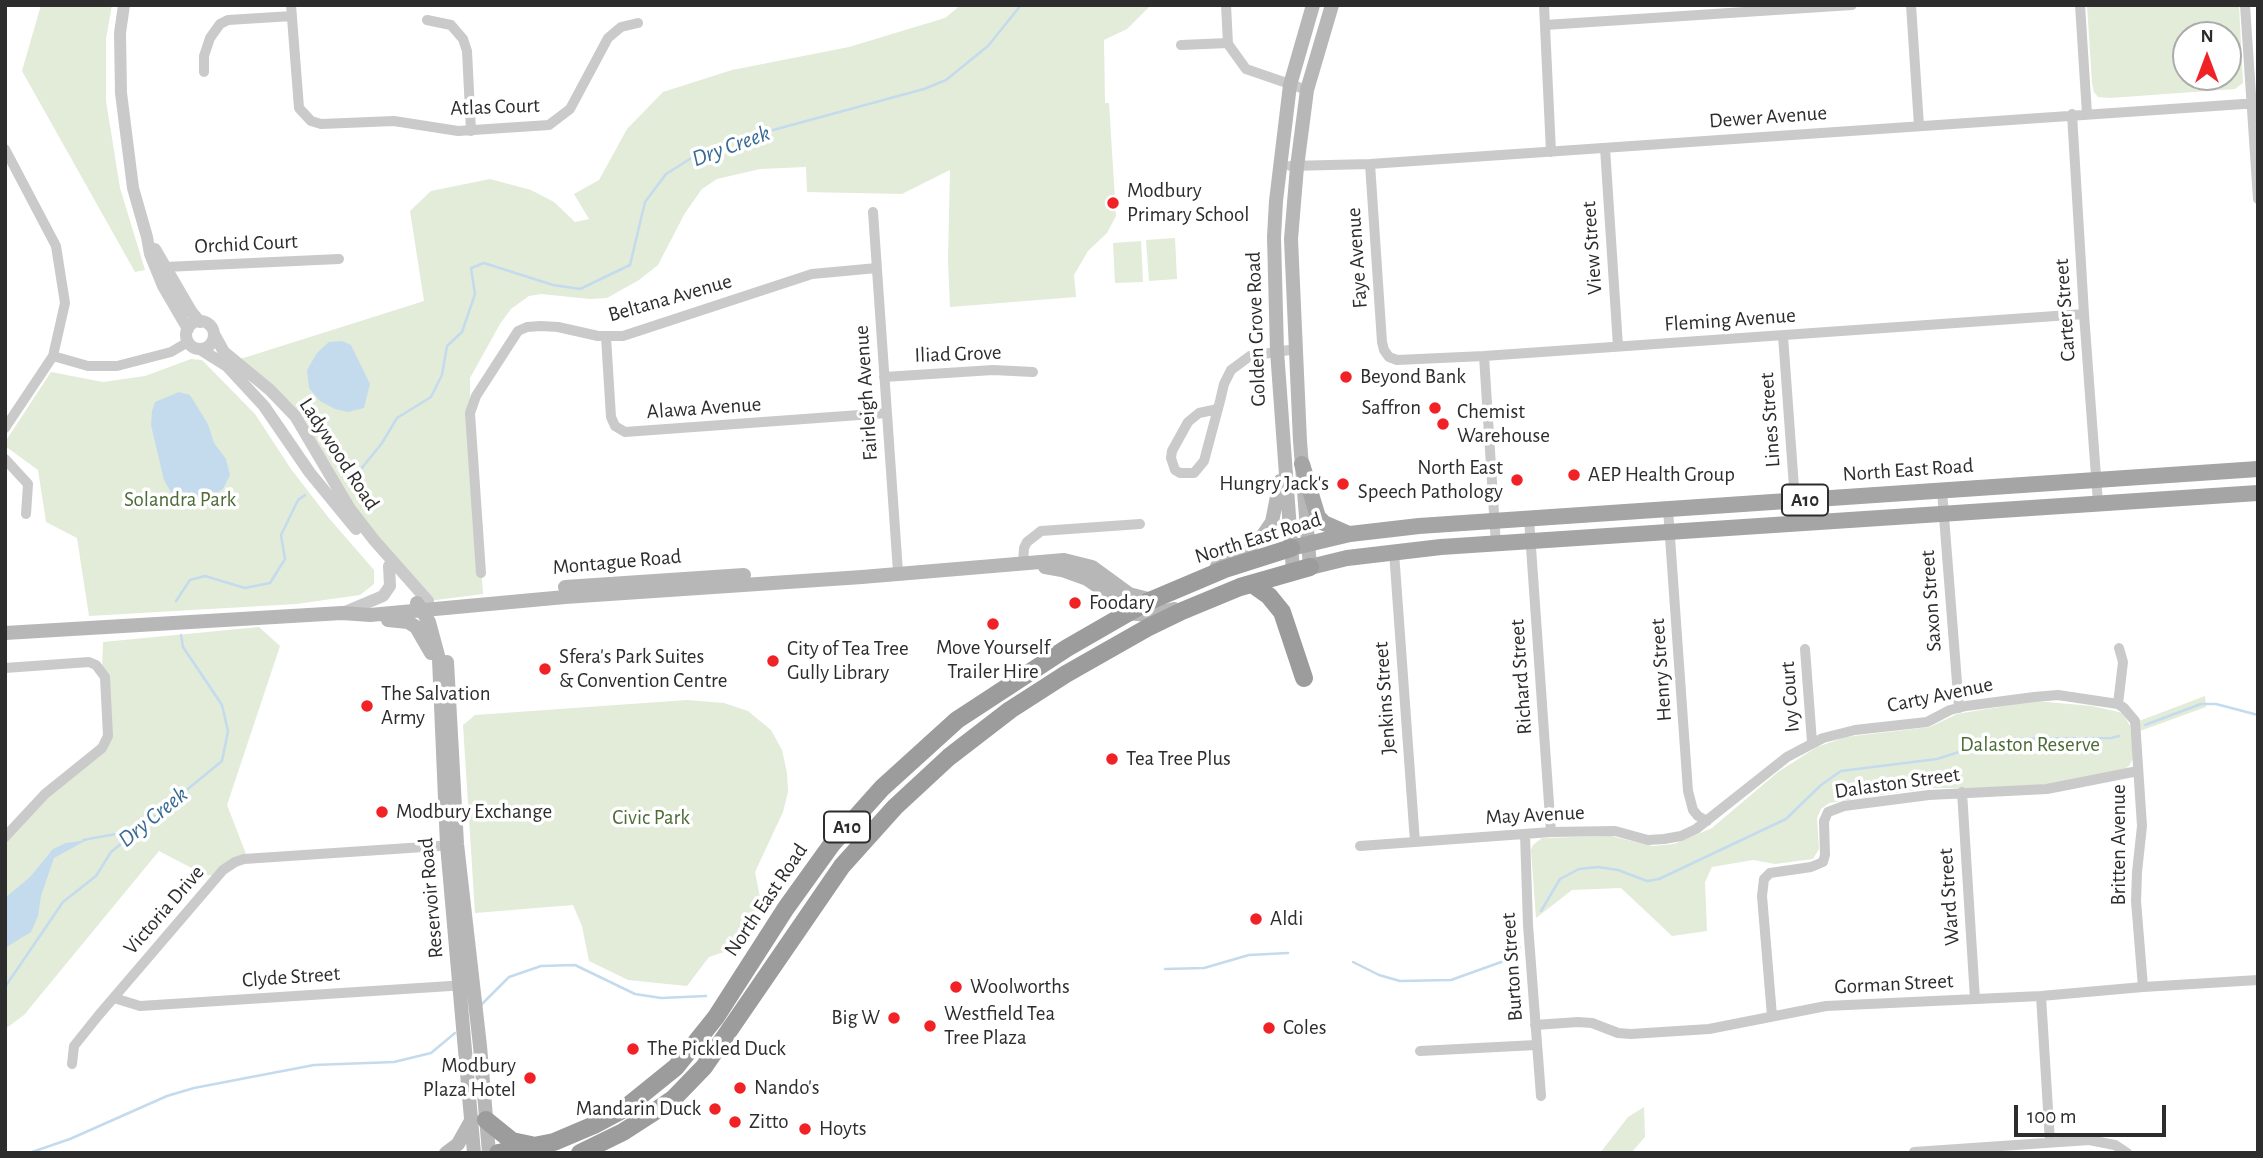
<!DOCTYPE html>
<style>
body{margin:0}
#map{position:relative;width:2263px;height:1158px;overflow:hidden;background:#fff;font-family:"Alegreya Sans",sans-serif}
canvas{display:block}
.frame{position:absolute;inset:0;border:7px solid #2d2d2d;pointer-events:none}
.north{position:absolute;left:2172px;top:21px;width:70px;height:70px;box-sizing:border-box;background:#fff;border:2px solid #ababab;border-radius:50%;rotate:0deg;font-size:19px;font-weight:700;line-height:28px;text-align:center;color:#2d2d2d}
.north::after{content:'';display:block;margin:auto;width:24px;height:32px;background:#f12226;clip-path:polygon(50% 0,100% 100%,50% 72%,0 100%)}
.scale{position:absolute;left:2014px;top:1105px;width:152px;height:32px;box-sizing:border-box;border:4px solid #2d2d2d;border-top:0;padding-left:9px;font-size:21px;line-height:24px;white-space:nowrap;color:#2d2d2d;-webkit-text-stroke:5px #fff;paint-order:stroke}
</style>
<div id="map">
<canvas width="2263" height="1158"></canvas>
<div class="frame"></div>
<div class="north">N</div>
<div class="scale">100 m</div>
</div>
<script>
const g = document.querySelector('canvas').getContext('2d');
g.lineJoin = 'round';
function fillPath(path, color) { g.fillStyle = color; g.fill(path, 'evenodd'); }
const poly = rows => new Path2D(rows.map(r => 'M' + r).join(''));
function trace(path, color, width, dash) { g.strokeStyle = color; g.lineWidth = width; g.lineCap = dash ? 'butt' : 'round'; g.setLineDash(dash || []); g.stroke(path); }
function drawText(font, color, halo, rows, align = 'center') {
  g.font = font + ' "Alegreya Sans",sans-serif'; g.lineWidth = 7; g.setLineDash([]); g.textBaseline = 'middle'; g.strokeStyle = halo; g.fillStyle = color; for (const [text, x, y, turn = 0] of rows) {
    g.save(); g.translate(x, y); g.rotate((+turn || 0) * Math.PI / 180); g.textAlign = isNaN(turn) ? turn : align; if (halo) g.strokeText(text, 0, 0); g.fillText(text, 0, 0); g.restore();
  }
}
const green = poly([
 [41,5,112,5,106,39,106,101,120,188,145,270,135,272,22,71],
 [961,5,1151,5,1127,29,1104,40,1105,103,1109,103,1116,216,1107,233,1088,251,1074,275,1076,297,950,307,948,261,950,170,902,194,807,192,806,167,760,169,717,179,702,189,685,213,658,265,639,280,607,298,590,299,541,294,529,296,511,309,500,324,470,378,470,413,483,594,428,601,374,540,312,441,234,361,424,301,410,211,431,191,490,179,531,190,554,202,575,222,589,219,574,194,599,180,627,129,663,92,732,70,849,47,945,18],
 [2087,5,2239,5,2243,83,2235,89,2110,98,2098,97,2094,92,2092,83],
 [2186,35,2228,35,2228,77,2186,77],
 [1175,238,1177,279,1149,281,1146,240],
 [1141,241,1143,282,1115,283,1113,243],
 [191,359,202,360,255,414,291,469,328,517,374,570,374,584,360,595,296,604,89,616,77,538,46,522,38,470,5,446,5,442,51,372,103,382,145,376],
 [259,627,280,646,227,805,248,859,219,876,205,875,159,851,24,1015,5,1029,5,837,107,742,102,670,103,642],
 [2205,696,2206,707,2140,731,2139,721],
 [687,700,724,703,748,711,771,730,782,750,787,773,788,792,783,812,755,872,761,903,759,911,756,919,733,949,709,957,687,986,628,980,589,961,582,926,573,905,475,913,463,725,475,715],
 [2035,701,2092,706,2123,713,2130,726,2133,758,2129,766,2125,769,2051,784,2007,788,1928,788,1829,803,1821,809,1817,818,1819,849,1813,859,1775,864,1753,860,1712,867,1705,882,1707,931,1672,936,1621,888,1572,890,1536,918,1531,850,1533,845,1542,838,1611,836,1653,846,1674,844,1712,828,1778,772,1817,747,1846,737,1930,727,1957,714],
 [1644,1107,1645,1137,1631,1153,1600,1153,1628,1117]
]);
const water = poly([
 [342,341,351,345,370,384,364,408,348,412,335,409,320,401,309,388,307,370,317,353,329,342],
 [179,392,190,395,208,424,214,443,226,459,230,475,223,489,206,499,185,502,172,494,164,480,151,425,152,411,155,402],
 [87,840,54,858,41,896,38,916,31,932,5,948,5,898,30,877,53,849,66,843]
]);
const stream = poly([
 [361,469,382,443,397,418,431,397,442,375,447,346,462,332,475,294,471,268,484,263,553,285,580,289,630,265,645,202,666,174,701,152,740,139,924,89,946,80,988,46,1021,5],
 [176,601,190,580,205,576,245,588,270,583,285,559,281,535,298,500,305,495],
 [2145,725,2201,704,2216,704,2258,715],
 [83,840,138,830],
 [1541,911,1560,879,1579,869,1598,867,1618,870,1647,881,1659,879,1786,819,1821,785,1841,771,1937,759,1999,739,2111,738,2119,736],
 [1353,962,1379,975,1400,981,1451,980,1504,961,1520,947],
 [1165,969,1204,968,1249,955,1288,953],
 [5,987,63,902,96,876,111,852,222,761,228,731,222,705,183,647,181,635],
 [481,1005,509,977,541,966,575,965,635,994,661,998,706,996],
 [29,1153,70,1139,167,1096,194,1088,314,1065,394,1062,431,1053,455,1033]
]);
const minor = poly([
 [291,5,299,108,311,121,321,124,394,121,458,131,549,125,570,109,608,38,621,27,638,23],
 [1226,5,1228,44,1246,69,1307,90],
 [1544,5,1551,152],
 [1911,5,1919,126],
 [2080,5,2087,114],
 [2245,5,2258,199],
 [427,20,451,25,463,39,467,51,471,131],
 [1545,25,1852,5],
 [1181,45,1228,43],
 [204,72,204,56,210,38,220,24,228,20,292,16],
 [2072,114,2084,314,2098,503],
 [1605,148,1618,346],
 [5,149,56,246,65,303,53,356,5,428],
 [1370,164,1382,342,1384,350,1389,357,1397,360,1484,356,2084,314],
 [1290,166,1370,164,2258,103],
 [873,212,898,572],
 [160,271,165,267,339,259],
 [1783,336,1795,501],
 [606,337,611,417,615,426,625,432,887,413],
 [53,356,88,366,117,366,171,352,188,342],
 [1484,356,1496,545],
 [884,377,993,370,1033,372],
 [1218,409,1199,413,1188,422,1172,451,1171,458,1175,470,1180,473,1194,473,1204,461,1220,401,1224,384,1231,370,1250,356,1296,349],
 [5,459,28,484,26,514],
 [1942,491,1959,708],
 [1668,509,1688,791,1693,810,1698,816,1707,821],
 [1529,519,1551,832],
 [1394,552,1415,842],
 [1023,564,1024,548,1027,542,1041,531,1140,524],
 [481,573,470,413,476,396,518,331,527,327,541,326,558,327,598,336,623,336,812,274,877,268],
 [1805,649,1812,742],
 [5,668,89,662,96,665,105,677,108,736,102,748,45,794,5,837],
 [2118,704,2123,662,2119,648],
 [1962,792,1975,999],
 [1525,834,1528,925,1541,1096],
 [1360,846,1551,832,1615,831,1648,840,1664,839,1681,836,1696,829,1787,757,1823,738,1855,730,1927,722,1950,710,1966,706,2034,697,2058,695,2118,704,2124,708,2135,721,2142,826,2137,872,2136,901,2143,987],
 [2041,996,2050,1142],
 [114,998,140,1006,466,985],
 [1772,1016,1762,896,1764,879,1770,873,1811,867,1823,862,1825,855,1824,821,1828,812,1844,806,1929,795,2047,789,2138,771],
 [1535,1025,1578,1022,1592,1023,1618,1033,1631,1034,1709,1029,1826,1006,2041,996,2143,987,2258,980],
 [1420,1051,1536,1045],
 [72,1064,74,1046,98,1016,223,870,235,862,244,859,454,845],
 [1914,1152,2089,1140,2115,1145,2127,1153]
]);
const tertiary = poly([
 [124,5,120,33,121,93,133,188,147,237,150,254,163,286,188,329],
 [155,249,191,311,200,322],
 '186 335a14 14 0 1 1 28 0a14 14 0 1 1-28 0Z',
 [214,334,224,352,270,390,295,416,350,509,374,540,428,601],
 [200,349,227,366,264,406,310,473,356,529],
 [345,612,383,596,390,586,389,566]
]);
const secondary = poly([
 [1217,566,1248,548,1263,535,1272,522,1280,481],
 [1045,567,1062,570,1087,579,1103,590,1128,613,1147,615,1174,609],
 [1310,567,1300,441,1291,239,1297,167,1307,90,1332,5],
 [1293,571,1277,351,1274,237,1276,201,1290,85,1313,5],
 [565,587,744,575],
 [417,603,429,622,439,659,447,845,474,1153],
 [388,620,408,622,416,627,431,653],
 [5,633,342,613,370,615,565,597,862,577,1064,560,1092,567,1129,594,1152,600],
 [447,662,457,844,480,1046,489,1153],
 [446,1153,458,1144,472,1119]
]);
const primary = poly([
 [1302,464,1318,517,1324,523,1349,534],
 [1291,548,1350,534,1419,526,2258,469],
 [1310,567,1347,558,1441,547,2258,493]
]);
const trunk = poly([
 [1252,584,1269,596,1282,612,1304,678],
 [486,1120,512,1141,531,1145],
 [498,1153,554,1142,594,1125,624,1109,676,1067,716,1017,786,908,832,844,882,788,957,720,1067,648,1147,602,1225,569,1291,548],
 [580,1153,623,1132,657,1110,673,1099,704,1067,842,866,895,807,949,757,1010,710,1066,674,1147,628,1182,611,1240,587,1310,567]
]);
const markers = [
 [1113,203,7,"#f12226"],
 [1346,377,7,"#f12226"],
 [1435,408,7,"#f12226"],
 [1443,424,7,"#f12226"],
 [1574,475,7,"#f12226"],
 [1517,480,7,"#f12226"],
 [1343,484,7,"#f12226"],
 [1075,603,7,"#f12226"],
 [993,624,7,"#f12226"],
 [773,661,7,"#f12226"],
 [545,669,7,"#f12226"],
 [367,706,7,"#f12226"],
 [1112,759,7,"#f12226"],
 [382,812,7,"#f12226"],
 [1256,919,7,"#f12226"],
 [956,987,7,"#f12226"],
 [894,1018,7,"#f12226"],
 [930,1026,7,"#f12226"],
 [1269,1028,7,"#f12226"],
 [633,1049,7,"#f12226"],
 [530,1078,7,"#f12226"],
 [740,1088,7,"#f12226"],
 [715,1109,7,"#f12226"],
 [735,1122,7,"#f12226"],
 [805,1129,7,"#f12226"]
];
const shields = [
 [1805,500,46],
 [847,827,46]
];
const shieldNames = [
 ["A10",1805,500],
 ["A10",847,827]
];
const streetNames = [
 ["Atlas Court",495,107,-2],
 ["Dewer Avenue",1768,117,-4],
 ["Orchid Court",246,244,-3],
 ["View Street",1592,248,-94],
 ["Faye Avenue",1357,258,-94],
 ["Beltana Avenue",670,298,-16],
 ["Carter Street",2065,310,-94],
 ["Fleming Avenue",1730,320,-4],
 ["Golden Grove Road",1256,329,-92],
 ["Iliad Grove",958,354,-2],
 ["Fairleigh Avenue",866,393,-94],
 ["Alawa Avenue",704,408,-4],
 ["Lines Street",1770,420,-94],
 ["Ladywood Road",339,454,57],
 ["North East Road",1908,470,-4],
 ["North East Road",1258,538,-17],
 ["Montague Road",617,562,-5],
 ["Saxon Street",1931,601,-94],
 ["Henry Street",1661,670,-94],
 ["Richard Street",1521,677,-94],
 ["Carty Avenue",1940,695,-12],
 ["Ivy Court",1790,697,-94],
 ["Jenkins Street",1385,698,-94],
 ["Dalaston Street",1897,783,-8],
 ["May Avenue",1535,815,-3],
 ["Britten Avenue",2119,845,-90],
 ["Ward Street",1949,897,-94],
 ["Reservoir Road",431,898,-95],
 ["North East Road",766,900,-56],
 ["Victoria Drive",164,910,-49],
 ["Burton Street",1512,967,-94],
 ["Clyde Street",291,977,-4],
 ["Gorman Street",1894,984,-3]
];
const poiNames = [
 ["Modbury",1127,191],
 ["Primary School",1127,215],
 ["Beyond Bank",1360,377],
 ["Saffron",1421,408,"right"],
 ["Chemist",1457,412],
 ["Warehouse",1457,436],
 ["North East",1503,468,"right"],
 ["Speech Pathology",1503,492,"right"],
 ["AEP Health Group",1588,475],
 ["Hungry Jack's",1329,484,"right"],
 ["Foodary",1089,603],
 ["Move Yourself",993,648,"center"],
 ["Trailer Hire",993,672,"center"],
 ["City of Tea Tree",787,649],
 ["Gully Library",787,673],
 ["Sfera's Park Suites",559,657],
 ["& Convention Centre",559,681],
 ["The Salvation",381,694],
 ["Army",381,718],
 ["Tea Tree Plus",1126,759],
 ["Modbury Exchange",396,812],
 ["Aldi",1270,919],
 ["Woolworths",970,987],
 ["Westfield Tea",944,1014],
 ["Tree Plaza",944,1038],
 ["Big W",880,1018,"right"],
 ["Coles",1283,1028],
 ["The Pickled Duck",647,1049],
 ["Modbury",516,1066,"right"],
 ["Plaza Hotel",516,1090,"right"],
 ["Nando's",754,1088],
 ["Mandarin Duck",701,1109,"right"],
 ["Zitto",749,1122],
 ["Hoyts",819,1129]
];
const parkNames = [
 ["Solandra Park",180,500],
 ["Dalaston Reserve",2030,745],
 ["Civic Park",651,818]
];
const waterNames = [
 ["Dry Creek",731,146,-20],
 ["Dry Creek",153,817,-39]
];
fillPath(green, '#e2ecd9');
fillPath(water, '#c3dbed');
trace(stream, '#c3dbed', 2.5);
trace(minor, '#cacaca', 10);
trace(tertiary, '#cacaca', 12);
trace(secondary, '#b7b7b7', 14);
trace(primary, '#a5a5a5', 16);
trace(trunk, '#9c9c9c', 18);
for (const [x, y, r, color] of markers) { const dot = new Path2D(); dot.arc(x, y, r, 0, 2 * Math.PI); g.fillStyle = color; g.fill(dot); trace(dot, '#fff', 2.5); }
for (const [x, y, w] of shields) { const box = new Path2D(); box.roundRect(x - w / 2, y - 15.5, w, 31, 5); g.fillStyle = '#fff'; g.fill(box); trace(box, '#2d2d2d', 2); }
drawText('bold 19px', '#2d2d2d', null, shieldNames);
drawText('21px', '#2d2d2d', '#fff', streetNames);
drawText('21px', '#2d2d2d', '#fff', poiNames, 'left');
drawText('21px', '#4d6b37', '#fff', parkNames);
drawText('italic 23px', '#366a94', '#fff', waterNames);
</script>
